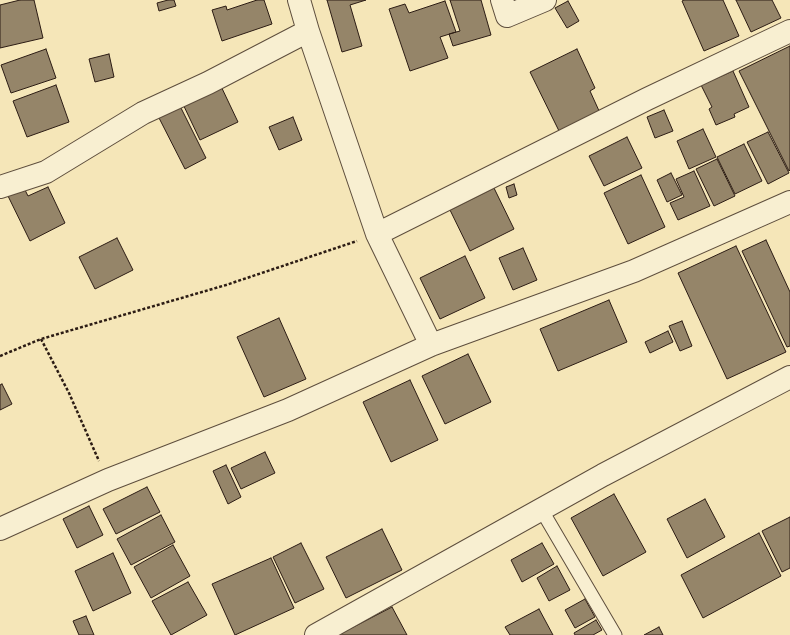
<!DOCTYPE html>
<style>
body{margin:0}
canvas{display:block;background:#f5e6b8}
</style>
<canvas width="790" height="635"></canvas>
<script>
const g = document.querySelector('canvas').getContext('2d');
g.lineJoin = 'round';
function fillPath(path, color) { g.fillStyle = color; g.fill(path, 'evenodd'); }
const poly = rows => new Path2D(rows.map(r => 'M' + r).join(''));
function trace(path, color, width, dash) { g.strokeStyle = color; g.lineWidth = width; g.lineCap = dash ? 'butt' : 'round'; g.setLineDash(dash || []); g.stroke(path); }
const building = poly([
 [20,0,34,0,43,38,0,48,0,5,20,0],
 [168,0,174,0,176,6,159,11,157,3,168,0],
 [257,0,264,0,272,24,222,41,212,10,226,6,227,10,257,0],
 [327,0,366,0,350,5,362,46,342,52,327,0],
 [450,0,481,0,491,35,453,46,449,34,460,31,450,0],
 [684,0,723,0,739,36,704,51,682,1,684,0],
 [736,0,772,0,781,18,751,32,736,0],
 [445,1,456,32,440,37,448,58,410,71,389,9,405,4,409,13,445,1],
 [568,1,579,21,567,28,555,8,568,1],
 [790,46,790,170,789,171,739,71,790,46],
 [46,49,56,78,11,93,1,65,46,49],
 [577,49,595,88,590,91,600,113,560,133,530,72,577,49],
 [109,54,114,77,95,82,89,59,109,54],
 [733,71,749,107,734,114,735,117,716,125,709,109,712,107,701,85,733,71],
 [219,82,238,122,200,140,181,100,219,82],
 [56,85,69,122,27,137,13,101,56,85],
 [179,104,206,158,185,169,157,114,179,104],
 [664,110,673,131,655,138,647,117,664,110],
 [293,117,302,140,279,150,269,127,293,117],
 [703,129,716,157,689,169,677,141,703,129],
 [768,132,789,173,768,184,747,142,768,132],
 [627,137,642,168,604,186,589,156,627,137],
 [744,144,762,181,735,194,717,157,744,144],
 [717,159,735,196,714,206,696,169,717,159],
 [694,171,710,206,678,220,670,203,684,197,676,179,694,171],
 [671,173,682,195,667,202,657,180,671,173],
 [641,175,665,227,628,244,604,193,641,175],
 [514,184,517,195,509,198,506,187,514,184],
 [48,187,65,223,30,241,8,196,24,188,28,196,48,187],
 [494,188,514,229,470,251,450,210,494,188],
 [117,238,133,270,95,289,79,257,117,238],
 [766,240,790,292,790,346,787,347,742,251,766,240],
 [736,246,786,352,727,379,678,273,736,246],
 [523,248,537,280,513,290,499,258,523,248],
 [465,256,485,298,440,319,420,278,465,256],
 [609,300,627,342,558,371,540,329,609,300],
 [279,318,306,379,264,397,237,337,279,318],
 [682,321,692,346,680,351,669,326,682,321],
 [668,331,673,342,650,353,645,342,668,331],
 [468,354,491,402,445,424,422,376,468,354],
 [410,380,438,440,391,462,363,402,410,380],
 [2,384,12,404,0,410,0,385,2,384],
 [265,452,275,473,241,489,231,468,265,452],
 [226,465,241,497,228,504,213,471,226,465],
 [147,487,160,512,116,534,103,509,147,487],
 [614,494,646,552,603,576,571,518,614,494],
 [705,499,725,537,687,558,667,519,705,499],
 [89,506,103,535,77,548,63,519,89,506],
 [161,515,175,542,131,565,117,539,161,515],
 [790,517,790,568,782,572,762,531,790,517],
 [382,529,402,570,346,598,326,557,382,529],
 [759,533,781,576,703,618,681,575,759,533],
 [301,543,324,589,295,603,273,557,301,543],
 [542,543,554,564,522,582,511,560,542,543],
 [173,545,190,576,151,598,134,567,173,545],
 [113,553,131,593,93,611,75,571,113,553],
 [271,558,294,608,235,635,212,584,271,558],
 [557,566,570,590,549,601,537,578,557,566],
 [188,582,207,615,171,635,152,601,188,582],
 [585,599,595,617,575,628,565,610,585,599],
 [392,607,407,635,338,635,392,607],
 [539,609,553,635,510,635,505,627,539,609],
 [86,616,94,635,79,635,73,621,86,616],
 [596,620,602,630,593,635,575,635,574,633,596,620],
 [659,627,663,635,644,635,659,627]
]);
const path = poly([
 [41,339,69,393,99,461],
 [0,356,41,339,226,285,357,241]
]);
const service = poly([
 [541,509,615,635]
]);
const minor = poly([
 [502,0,507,16,545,0],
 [308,31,377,234,431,345],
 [0,187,46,172,143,113,208,83,308,31,299,0],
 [377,234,647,99,790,31],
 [0,529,108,480,288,410,431,345,634,271,790,202],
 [316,635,603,475,790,377]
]);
fillPath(building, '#958569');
trace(building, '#2c1c14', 1);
trace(service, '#5e4e3d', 15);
trace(minor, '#5e4e3d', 24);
trace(path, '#2c1c14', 2.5, [3, 2]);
trace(service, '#f8efd1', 13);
trace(minor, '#f8efd1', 22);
</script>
